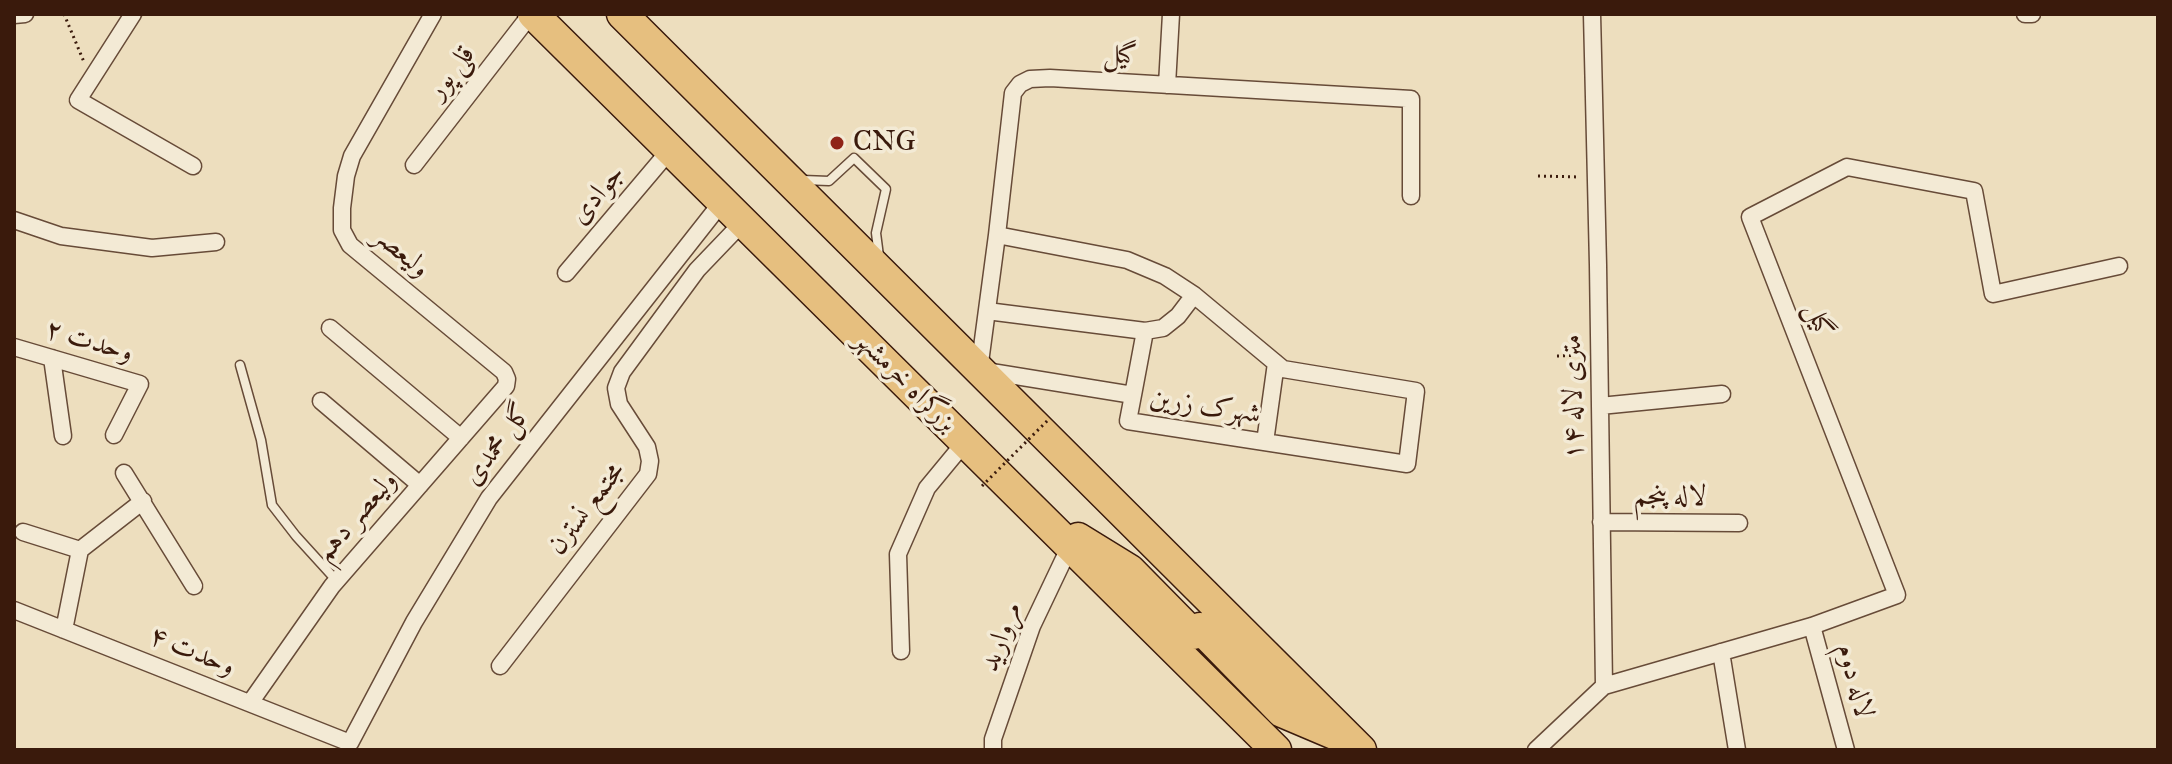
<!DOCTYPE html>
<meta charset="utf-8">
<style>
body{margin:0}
#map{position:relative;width:2172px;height:764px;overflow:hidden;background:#eddebe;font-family:"IM FELL Great Primer",serif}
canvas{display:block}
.frame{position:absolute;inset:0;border:16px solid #3a1a0c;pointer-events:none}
</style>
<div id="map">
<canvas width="2172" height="764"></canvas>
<div class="frame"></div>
</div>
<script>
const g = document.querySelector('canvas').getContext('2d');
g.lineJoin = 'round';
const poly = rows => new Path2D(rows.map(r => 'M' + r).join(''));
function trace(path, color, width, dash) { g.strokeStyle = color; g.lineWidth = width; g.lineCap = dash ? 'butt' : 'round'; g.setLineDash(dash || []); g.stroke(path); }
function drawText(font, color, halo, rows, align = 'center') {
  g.font = font + ' "IM FELL Great Primer",Amiri,serif'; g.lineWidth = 7; g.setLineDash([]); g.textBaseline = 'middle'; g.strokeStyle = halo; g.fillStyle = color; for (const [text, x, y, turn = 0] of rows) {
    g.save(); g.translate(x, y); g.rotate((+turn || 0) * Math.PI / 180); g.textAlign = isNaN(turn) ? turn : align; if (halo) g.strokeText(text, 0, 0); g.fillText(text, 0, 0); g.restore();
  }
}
const path = poly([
 [64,14,84,62],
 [1538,176,1580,177],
 [1557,356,1583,355]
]);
const lane = poly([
 [803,180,829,181,854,158,886,189,876,233,879,256],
 [240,365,261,440,272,505,296,536,336,580]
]);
const street = poly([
 [133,14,78,100,193,166],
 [2025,14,2032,14],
 [14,15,25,14],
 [1167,85,1171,14],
 [414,165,531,14],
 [14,220,61,236,152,248,216,242],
 [997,235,1127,260,1165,276,1194,295,1283,369,1416,391,1407,464,1128,421,1133,395,979,370,997,235,1013,93,1020,84,1030,79,1050,78,1411,99,1411,196],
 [566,273,670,150],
 [987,311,1145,331,1163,328,1178,316,1194,295],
 [330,328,461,438],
 [14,347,140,384,114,435],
 [52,358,63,436],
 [1133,395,1145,331],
 [321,401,420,485],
 [1600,406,1722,394],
 [1265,442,1276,363],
 [124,473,194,586],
 [1601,522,1739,523],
 [23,532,80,550],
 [14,610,350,743,414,622,489,498,722,202],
 [1812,626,1846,750],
 [64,630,80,550,143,501],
 [901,651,898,554,927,488,965,442],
 [1721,652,1737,750],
 [500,666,648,474,650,461,647,447,619,404,616,388,622,372,697,270,743,222],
 [1604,686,1812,626,1897,595,1750,217,1847,167,1974,191,1993,294,2119,266],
 [250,703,332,586,506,386,507,379,504,372,350,245,342,230,342,208,346,176,352,156,433,14],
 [993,750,993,739,1032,626,1070,546],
 [1536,750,1604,686,1598,265,1592,14]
]);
const highway = poly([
 [533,14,1276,750],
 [622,14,1361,750],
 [1078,538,1130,570,1193,634],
 [1200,628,1282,712,1341,737]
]);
const pathBridge = poly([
 [982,486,1050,418]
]);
const markers = [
 [837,143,8,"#8f2418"]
];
const streetNames = [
 ["گیل",1120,56,3],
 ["قلی پور",452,73,-52],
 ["جوادی",598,195,-50],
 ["ولیعصر",401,253,40],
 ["گیل",1818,320,69],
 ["وحدت ۲",89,342,16],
 ["بزرگراه خرمشهر",905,382,45],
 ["۱۴ متری لاله",1574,397,-91],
 ["شهرک زرین",1205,407,9],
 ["گل محمدی",498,445,-53],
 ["لاله پنجم",1670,497],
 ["مجتمع نسترن",587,509,-53],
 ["ولیعصر دهم",357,517,-49],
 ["مروارید",1002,637,-69],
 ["وحدت ۴",192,652,22],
 ["لاله دوم",1854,681,75]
];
const poiNames = [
 ["CNG",853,143]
];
trace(lane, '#674b38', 11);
trace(street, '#674b38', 19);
trace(highway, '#3a1a0c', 33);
trace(path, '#3a1a0c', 3, [2, 4]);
trace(lane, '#f3ead5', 8);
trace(street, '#f3ead5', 16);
trace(highway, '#e6bf7f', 30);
trace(pathBridge, '#3a1a0c', 3, [2, 4]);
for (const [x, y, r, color] of markers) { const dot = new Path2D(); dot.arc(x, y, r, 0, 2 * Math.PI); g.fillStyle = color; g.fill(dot); trace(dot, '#f3ead5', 3); }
drawText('28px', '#3a1a0c', '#f3ead5', streetNames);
drawText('28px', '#3a1a0c', '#f3ead5', poiNames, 'left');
</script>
